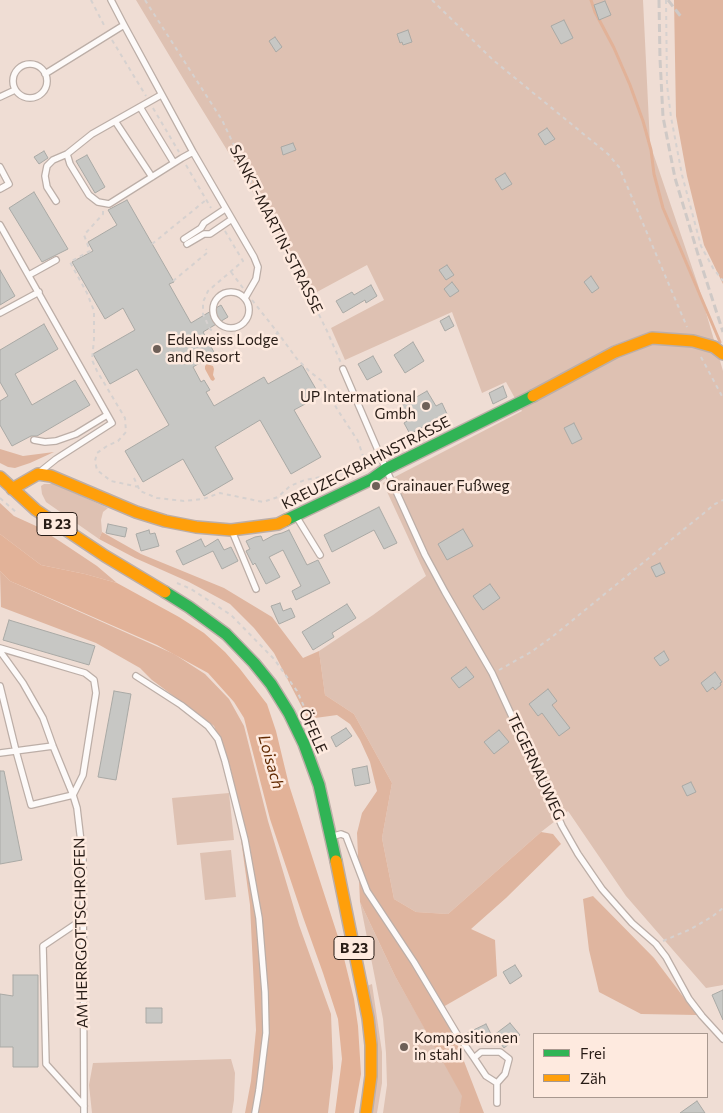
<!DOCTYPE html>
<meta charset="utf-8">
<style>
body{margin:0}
#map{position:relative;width:723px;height:1113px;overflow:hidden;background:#efddd4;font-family:Commissioner,sans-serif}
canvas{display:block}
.legend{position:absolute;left:533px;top:1033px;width:175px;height:65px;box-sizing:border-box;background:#feeadf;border:1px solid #a8988f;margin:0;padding:6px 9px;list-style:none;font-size:15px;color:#281c16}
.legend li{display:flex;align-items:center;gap:10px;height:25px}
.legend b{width:25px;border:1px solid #a8988f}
</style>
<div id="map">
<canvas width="723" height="1113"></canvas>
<ul class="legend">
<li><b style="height:6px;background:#30b455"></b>Frei</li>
<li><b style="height:6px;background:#ff9f0a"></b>Zäh</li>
</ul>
</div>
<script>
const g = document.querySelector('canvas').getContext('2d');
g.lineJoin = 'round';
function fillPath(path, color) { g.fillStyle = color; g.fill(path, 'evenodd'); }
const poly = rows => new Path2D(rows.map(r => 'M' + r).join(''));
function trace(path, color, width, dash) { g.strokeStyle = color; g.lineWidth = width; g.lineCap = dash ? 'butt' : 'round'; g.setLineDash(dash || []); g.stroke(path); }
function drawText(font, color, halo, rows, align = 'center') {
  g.font = font + ' Commissioner,sans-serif'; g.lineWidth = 5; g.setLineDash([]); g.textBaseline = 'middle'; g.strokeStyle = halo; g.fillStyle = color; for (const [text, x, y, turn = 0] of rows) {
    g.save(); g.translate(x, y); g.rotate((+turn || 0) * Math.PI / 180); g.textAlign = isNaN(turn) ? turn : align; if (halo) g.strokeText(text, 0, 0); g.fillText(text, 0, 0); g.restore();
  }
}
const green = poly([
 [136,0,643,0,650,144,698,285,723,371,723,985,706,988,626,896,568,811,541,832,448,914,416,912,394,899,382,838,392,783,354,714,325,695,319,651,373,615,426,576,383,483,522,411,506,382,482,393,452,312,345,360,331,328,384,300,367,265,315,293,187,85],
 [44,484,54,484,108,508,103,512,101,520,102,532,99,539,46,502,42,494,41,486],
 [229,793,234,840,177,845,172,798],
 [231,850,236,897,205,900,200,853],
 [360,902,395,976,463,1096,459,1113,383,1113,387,1085,386,1053,383,1019],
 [372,984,382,1052,382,1083,377,1113,372,1113,367,986],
 [231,1059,235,1073,234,1100,232,1113,92,1113,89,1085,93,1063]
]);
const forest = poly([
 [674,0,723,0,723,284,704,245,687,176,676,116],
 [0,449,23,456,54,452,30,463,15,468,8,467,0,463],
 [0,503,14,516,36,526,61,542,97,566,117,583,85,574,41,565,0,534],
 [102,532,141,554,224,588,272,617,303,658,319,651,325,695,354,714,392,783,382,838,394,899,416,912,448,914,541,832,553,834,561,844,506,898,471,929,495,940,497,976,443,1007,484,1113,459,1113,462,1096,395,976,360,902,357,833,362,813,377,791,370,762,360,740,350,724,337,715,308,719,274,653,254,628,230,604,189,582,135,558,99,539],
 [0,571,10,581,174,654,205,674,229,699,244,726,268,821,299,925,331,1014,333,1068,328,1113,245,1113,251,1081,256,1030,250,905,232,774,214,726,152,680,140,668,96,643,1,607],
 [593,896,654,958,697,1015,641,1014,599,992,589,950,583,899]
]);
const water = poly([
 [207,364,213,366,214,369,213,375,215,379,213,381,211,380,205,369,205,366],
 [0,534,41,565,85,574,117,583,179,617,204,633,225,652,240,669,267,704,276,731,289,785,341,946,354,999,358,1026,361,1074,354,1113,335,1113,342,1059,338,1019,323,973,303,917,270,819,244,718,234,702,208,673,157,645,68,606,10,581,0,571]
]);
const stream = poly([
 [591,0,595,12,614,48,630,85,643,121,651,150,654,174,663,208,720,342]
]);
const building = poly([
 [605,1,611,15,599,20,594,5,605,1],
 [564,20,573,38,561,44,551,26,564,20],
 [408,30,412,42,403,45,402,42,400,43,397,34,408,30],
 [275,37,282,47,276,52,269,41,275,37],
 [547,128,555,139,545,145,538,134,547,128],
 [293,143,296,150,283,155,281,147,293,143],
 [44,151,48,158,39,164,34,157,44,151],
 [87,155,105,187,95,193,76,161,87,155],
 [505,173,512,184,502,190,495,179,505,173],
 [34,192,68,249,42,262,9,208,34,192],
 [127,200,174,282,169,284,191,323,221,305,228,317,203,332,215,354,193,367,201,382,204,380,210,390,206,392,214,406,264,377,268,384,302,365,320,396,294,410,321,457,291,474,260,420,215,447,233,479,204,496,183,459,143,482,125,451,169,425,137,369,110,384,93,354,135,330,123,308,105,319,72,262,93,251,88,242,117,225,108,210,127,200],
 [447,265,454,275,446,280,439,270,447,265],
 [0,270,15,296,0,305,0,270],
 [591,276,599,288,592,293,584,282,591,276],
 [452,282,459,291,450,297,444,289,452,282],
 [371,285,377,296,366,303,365,300,343,313,336,301,352,292,354,295,371,285],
 [449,316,454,326,445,331,440,321,449,316],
 [44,324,58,349,15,374,32,405,75,380,90,405,37,436,31,436,12,446,0,425,0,401,8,396,0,382,0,350,44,324],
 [413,342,424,361,405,373,394,355,413,342],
 [373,356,382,372,367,380,358,364,373,356],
 [503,386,507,397,493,404,489,393,503,386],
 [427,391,436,406,442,403,447,414,410,434,404,423,407,421,399,407,427,391],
 [574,423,582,439,572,444,564,428,574,423],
 [379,507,397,543,384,549,374,530,332,552,324,535,379,507],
 [108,524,127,528,125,537,106,533,108,524],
 [463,529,473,546,447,560,438,544,463,529],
 [149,530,150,534,155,533,159,546,141,551,136,534,149,530],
 [289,530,307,565,318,560,330,583,296,600,292,591,301,586,283,550,269,557,280,577,266,584,255,563,253,565,246,551,250,549,246,541,255,537,261,536,263,541,274,535,282,533,289,530],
 [201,539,205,547,218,539,224,550,231,547,238,561,222,569,213,551,183,565,176,551,201,539],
 [660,563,665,573,656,577,651,567,660,563],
 [490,584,500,598,483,610,473,596,490,584],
 [280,603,283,611,291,608,295,617,279,624,271,606,280,603],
 [347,604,356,618,332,633,334,637,313,650,302,632,347,604],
 [9,620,95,646,89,665,3,640,9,620],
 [664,651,669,660,660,666,654,658,664,651],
 [466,667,474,677,459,688,451,678,466,667],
 [715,672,722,682,720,683,721,685,715,690,713,687,707,692,701,683,715,672],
 [548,689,557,701,552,705,570,728,559,736,542,713,538,716,529,704,548,689],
 [114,691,131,694,116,780,98,777,114,691],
 [346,728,352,736,336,747,331,737,346,728],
 [499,730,509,742,494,754,484,742,499,730],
 [367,766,370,783,355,786,352,769,367,766],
 [0,771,4,771,22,860,0,864,0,771],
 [691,782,696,792,687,796,682,786,691,782],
 [515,965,522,976,510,984,503,972,515,965],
 [13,975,38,975,38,1067,13,1067,13,1047,0,1047,0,994,13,996,13,975],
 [723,990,723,1020,712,995,723,990],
 [146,1008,162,1008,162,1023,146,1023,146,1008],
 [510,1023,520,1035,504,1048,494,1035,510,1023],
 [486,1024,491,1034,470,1044,463,1035,486,1024],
 [697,1101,705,1113,680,1113,697,1101]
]);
const path = poly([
 [91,0,105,27],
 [145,0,222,120,286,255,303,282,327,331,341,363],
 [432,0,493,60,608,154,619,167,687,327],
 [666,0,667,85,671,117,682,175,701,246,713,268,723,281],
 [112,40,146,96],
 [153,108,179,152],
 [186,165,211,208],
 [103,211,103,214,84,235,90,251,70,262,87,293,94,311,94,339,92,360,97,371,125,418,126,432,118,441,107,446,97,453,95,461,97,470,111,481,139,487],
 [225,231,243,261,208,291,203,302,203,314,210,329,217,334,232,340,245,339,263,341,278,333,297,359,309,371,323,382,337,409,358,441,365,462],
 [152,244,206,200],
 [231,272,243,288],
 [173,281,208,252,206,249],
 [252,300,278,333],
 [701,357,723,398],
 [134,478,140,491,157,498,184,501,203,499,220,493,263,502,278,497,290,486,305,480,342,473,365,462,368,467],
 [0,498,17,513,18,512],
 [177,583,191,589,231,615,274,659,297,691,311,722,314,732],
 [499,670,531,652,552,637,715,504,723,500],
 [663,941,691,929,713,916,723,908]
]);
const lane = poly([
 [111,0,124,25,193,152,254,257,258,267,256,279,245,298],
 '13 81a17 17 0 1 1 34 0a17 17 0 1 1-34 0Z',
 [45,74,124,25],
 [161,95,92,134,67,154,70,164,89,195,98,202,109,204,182,158,193,152],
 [0,97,15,90],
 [140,107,174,163],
 [115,121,152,177],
 [0,167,9,184,0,189],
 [56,201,47,187,45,176,47,166,53,160,67,154],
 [0,225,112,423,56,459,41,471],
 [184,239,201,228,204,223,225,209],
 [187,244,204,234,210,234,232,219],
 [29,275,56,260],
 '213 310a18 18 0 1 1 36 0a18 18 0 1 1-36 0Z',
 [0,313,39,292],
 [343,369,386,469,425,555,445,592,492,673,543,784,562,826,578,854,602,889,632,923,656,944,666,957,689,999,702,1016,723,1039],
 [34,440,45,442,56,441,76,434,107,415],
 [296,516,320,555],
 [232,531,256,589],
 [0,648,85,673,94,680,96,693,83,775,73,795,31,805,16,751,0,686],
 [0,651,23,683,43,718,53,746,73,795,77,808,83,859,84,1113],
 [136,676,181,705,208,726,218,739,225,761,245,840,259,918,265,992,266,1033,259,1090,255,1113],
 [0,753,53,746],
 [334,836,341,834,346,836,367,891,414,962,457,1034,474,1058,481,1052,500,1052,509,1059,505,1074,497,1083,497,1103],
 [83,919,43,946,46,1064,84,1106],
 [474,1058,486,1076,497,1083]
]);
const fast = poly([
 [286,520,372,479,386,469,533,396],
 [165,592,189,607,226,634,254,663,271,684,289,713,304,744,319,785,336,861]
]);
const slow = poly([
 [533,396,615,352,652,338,693,341,714,347,723,354],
 [0,477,36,510,105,556,165,592],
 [12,489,38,474,51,476,136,512,165,521,196,527,231,530,278,524,286,520],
 [336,861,368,1018,371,1045,371,1076,366,1113]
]);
const rail = poly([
 [659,0,660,59,663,117,675,178,700,261,723,332],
 [668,0,682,18]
]);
const markers = [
 [157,349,5,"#6e6058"],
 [426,406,5,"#6e6058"],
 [376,486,5,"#6e6058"],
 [404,1047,5,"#6e6058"]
];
const shields = [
 [57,524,40],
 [354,948,40]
];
const shieldNames = [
 ["B 23",57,524],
 ["B 23",354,948]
];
const streetNames = [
 ["SANKT-MARTIN-STRASSE",276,229,63],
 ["KREUZECKBAHNSTRASSE",366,463,-27],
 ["ÖFELE",313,731,66],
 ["TEGERNAUWEG",536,767,65],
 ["AM HERRGOTTSCHROFEN",81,933,-91]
];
const poiNames = [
 ["Edelweiss Lodge",167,340],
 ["and Resort",167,357],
 ["UP Intermational",416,397,"right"],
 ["Gmbh",416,414,"right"],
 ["Grainauer Fußweg",386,486],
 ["Kompositionen",414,1038],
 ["in stahl",414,1055]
];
const waterNames = [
 ["Loisach",271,762,74]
];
fillPath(green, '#dec1b2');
fillPath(forest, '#dfb59f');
fillPath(water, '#e2b298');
trace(stream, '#e2b298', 3);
fillPath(building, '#c7c7c4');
trace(building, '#a9a9a5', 1);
trace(lane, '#bcaea7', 8);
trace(fast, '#bcaea7', 14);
trace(slow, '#bcaea7', 14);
trace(path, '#d6d1cf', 2, [4, 4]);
trace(lane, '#fdfaf9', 5.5);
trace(fast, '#30b455', 11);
trace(slow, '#ff9f0a', 11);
trace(rail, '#cfc9c6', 3, [8, 4]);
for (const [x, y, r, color] of markers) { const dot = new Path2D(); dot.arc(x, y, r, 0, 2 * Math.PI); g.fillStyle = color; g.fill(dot); trace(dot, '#feeadf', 2); }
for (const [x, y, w] of shields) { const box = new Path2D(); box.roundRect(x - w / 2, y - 11.5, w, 23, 4); g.fillStyle = '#feeadf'; g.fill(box); trace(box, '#281c16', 1); }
drawText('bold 14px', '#281c16', null, shieldNames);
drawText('15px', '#281c16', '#feeadf', streetNames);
drawText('15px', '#281c16', '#feeadf', poiNames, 'left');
drawText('italic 16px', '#632b03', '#feeadf', waterNames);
</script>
